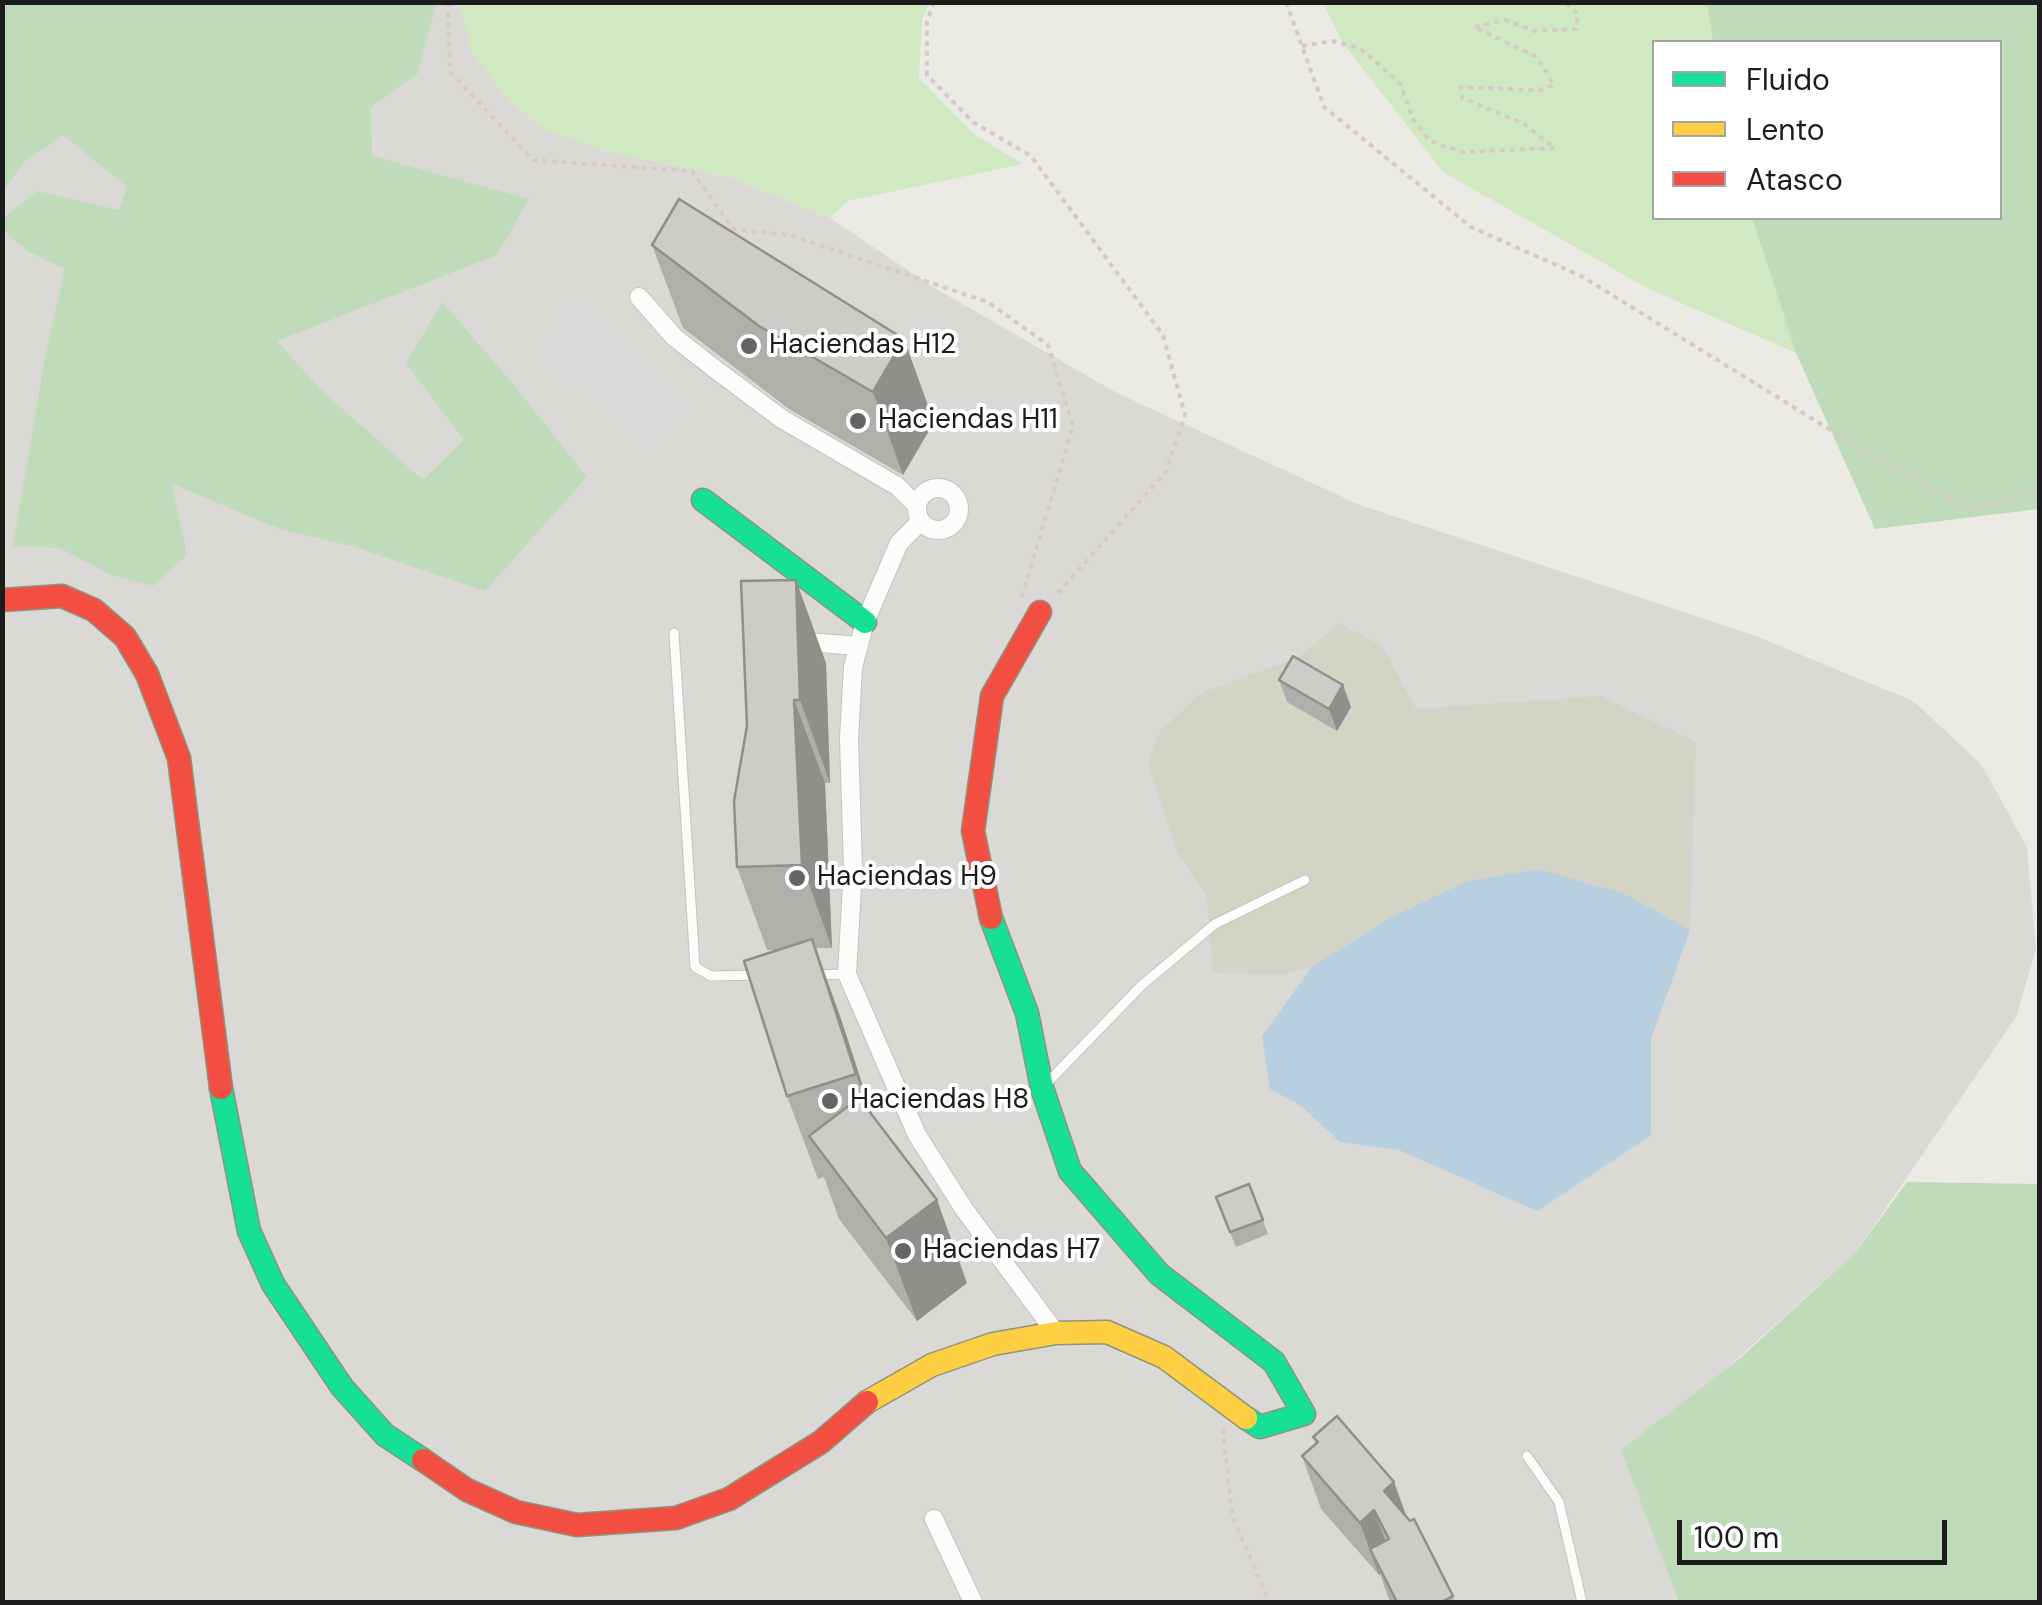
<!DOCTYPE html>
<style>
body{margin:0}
#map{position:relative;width:2042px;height:1605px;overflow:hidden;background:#ebeae5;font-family:"DM Sans",sans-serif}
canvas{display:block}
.frame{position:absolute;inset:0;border:5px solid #1c1c1c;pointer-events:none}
.legend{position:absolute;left:1652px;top:40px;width:350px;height:180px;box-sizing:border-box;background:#fff;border:2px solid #a4a4a4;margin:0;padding:12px 18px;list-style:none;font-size:30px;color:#1c1c1c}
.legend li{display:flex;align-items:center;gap:20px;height:50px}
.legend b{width:50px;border:2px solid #a4a4a4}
.scale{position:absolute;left:1677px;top:1520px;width:270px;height:45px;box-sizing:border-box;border:5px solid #1c1c1c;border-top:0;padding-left:12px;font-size:30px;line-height:35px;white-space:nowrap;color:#1c1c1c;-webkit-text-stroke:8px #fff;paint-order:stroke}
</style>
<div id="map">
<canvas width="2042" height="1605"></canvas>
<div class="frame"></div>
<ul class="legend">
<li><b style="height:12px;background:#16e098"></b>Fluido</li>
<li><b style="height:12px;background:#ffcf43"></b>Lento</li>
<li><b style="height:12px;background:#f24e42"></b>Atasco</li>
</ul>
<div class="scale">100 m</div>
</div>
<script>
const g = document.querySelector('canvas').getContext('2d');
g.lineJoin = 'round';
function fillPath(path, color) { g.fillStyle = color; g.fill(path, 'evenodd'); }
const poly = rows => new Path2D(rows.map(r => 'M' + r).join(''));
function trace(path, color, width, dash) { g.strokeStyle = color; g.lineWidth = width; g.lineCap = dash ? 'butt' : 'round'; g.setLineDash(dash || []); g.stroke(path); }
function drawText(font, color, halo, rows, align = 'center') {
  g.font = font + ' "DM Sans",sans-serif'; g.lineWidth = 8; g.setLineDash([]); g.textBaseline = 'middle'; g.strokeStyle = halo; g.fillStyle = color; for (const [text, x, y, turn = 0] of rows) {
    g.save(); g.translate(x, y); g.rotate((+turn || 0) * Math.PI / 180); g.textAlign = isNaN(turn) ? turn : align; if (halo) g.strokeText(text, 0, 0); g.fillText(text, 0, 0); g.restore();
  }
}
const residential = poly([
 [359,3,458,3,475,56,539,125,605,151,726,176,830,218,933,287,1117,393,1360,505,1753,635,1913,701,1981,764,2027,847,2036,949,2016,1017,1856,1252,1720,1374,1799,1602,3,1602,2,146]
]);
const construction = poly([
 [1339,623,1382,646,1416,709,1600,696,1696,742,1690,930,1625,894,1538,869,1468,881,1391,917,1312,967,1283,974,1213,973,1207,897,1178,852,1148,763,1160,731,1203,692,1298,658]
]);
const grass = poly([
 [458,3,929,3,922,20,919,78,974,134,1023,164,848,201,830,218,726,176,605,151,547,131,513,105,474,56],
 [1323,3,1707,3,1713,42,1654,42,1654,218,1752,218,1796,353,1649,289,1443,172,1342,42]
]);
const forest = poly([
 [3,2,436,3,418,73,371,107,372,156,529,199,497,255,277,341,323,392,423,480,464,440,406,363,442,302,508,378,587,477,485,591,355,547,280,529,172,484,187,555,153,586,111,575,60,548,13,546,46,351,65,269,29,252,3,230,3,218,37,191,119,210,127,187,63,135,24,162,3,191],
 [1707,3,2039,3,2039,509,1875,529,1796,353,1752,218,2000,218,2000,42,1713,42],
 [1907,1182,2039,1184,2039,1602,1679,1602,1621,1450,1739,1359,1856,1252]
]);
const parking = poly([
 [573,297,690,402,660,442,650,447,532,352,543,343]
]);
const water = poly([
 [1538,869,1625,894,1690,930,1651,1039,1651,1135,1537,1211,1399,1150,1340,1142,1300,1105,1270,1089,1262,1036,1312,967,1391,917,1468,881]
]);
const path = poly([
 [448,2,450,72,533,160,692,171,733,229,789,235,988,302,1048,345,1073,426,1021,600],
 [934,2,927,21,927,75,973,122,1031,156,1163,335,1185,415,1166,472,1054,597],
 [1286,2,1324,107,1471,227,1583,277,1879,460,1973,510,2040,488],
 [1302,46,1333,41,1361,49,1400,83,1413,119,1430,141,1462,152,1555,148,1524,124,1462,98,1461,87,1539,90,1554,85,1537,57,1474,27,1505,20,1535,31,1576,29,1578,14,1565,2],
 [1223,1429,1232,1515,1269,1602]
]);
const lane = poly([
 [674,633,695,967,711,976,760,975],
 [815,975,847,974],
 [1047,1083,1142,985,1215,924,1305,880],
 [1527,1456,1559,1502,1582,1602]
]);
const street = poly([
 [639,297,674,337,715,369,782,419,897,486,917,506],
 '917 509a21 21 0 1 1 42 0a21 21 0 1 1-42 0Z',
 [921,521,899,543,865,622,853,667,849,739,853,869,847,974,917,1135,964,1209,1056,1333],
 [794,641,859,646],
 [934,1519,973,1602]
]);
const fast = poly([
 [703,500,865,622],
 [991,918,1027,1013,1042,1088,1070,1171,1159,1274,1274,1362,1304,1414,1260,1427,1246,1418],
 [221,1088,249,1231,273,1284,342,1387,385,1435,423,1460]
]);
const slow = poly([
 [867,1402,932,1365,993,1344,1056,1333,1107,1332,1164,1357,1246,1418]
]);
const jam = poly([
 [2,600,62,596,94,610,125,637,147,674,179,758,221,1088],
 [991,918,973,831,992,696,1040,612],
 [423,1460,467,1490,516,1512,577,1525,676,1518,729,1499,821,1442,867,1402]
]);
const wall = poly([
 [652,245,934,422,903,475,789,409,683,328],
 [826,663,830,783,825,783,832,948,816,948,842,1022,872,1115,967,1283,917,1321,839,1219,824,1177,818,1179,787,1096,777,950,767,950,737,867,747,726],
 [1279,680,1351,707,1337,731,1287,702],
 [1249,1184,1268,1234,1236,1247,1216,1197],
 [1313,1437,1406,1517,1455,1602,1390,1602,1380,1574,1379,1575,1321,1509,1302,1456,1316,1444]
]);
const shadedWall = poly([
 [904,339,934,422,903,475,873,392],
 [796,580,826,663,830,783,800,700],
 [1343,685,1351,707,1337,731,1329,709],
 [794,700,825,783,832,948,802,865],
 [812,939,842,1022,886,1157,856,1074],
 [937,1200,967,1283,917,1321,886,1238],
 [1394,1482,1413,1534,1384,1491],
 [1374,1510,1393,1562,1370,1549,1380,1574,1379,1575,1360,1523]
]);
const building = poly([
 [679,199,904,339,873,392,759,326,652,245,679,199],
 [796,580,800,700,794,700,802,865,737,867,734,801,747,726,741,581,796,580],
 [1293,656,1343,685,1329,709,1279,680,1293,656],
 [812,939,856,1074,787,1096,744,961,812,939],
 [859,1098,937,1200,886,1238,809,1136,859,1098],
 [1249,1184,1263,1220,1230,1232,1216,1197,1249,1184],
 [1337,1416,1394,1482,1384,1491,1410,1521,1414,1519,1453,1596,1441,1602,1397,1602,1370,1549,1389,1539,1374,1510,1360,1523,1302,1456,1318,1442,1313,1437,1337,1416]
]);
const markers = [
 [749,346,10,"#646462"],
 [858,421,10,"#646462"],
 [797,878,10,"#646462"],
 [830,1101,10,"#646462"],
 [903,1251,10,"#646462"]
];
const poiNames = [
 ["Haciendas H12",769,346],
 ["Haciendas H11",878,421],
 ["Haciendas H9",817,878],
 ["Haciendas H8",850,1101],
 ["Haciendas H7",923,1251]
];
fillPath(residential, '#dad9d6');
fillPath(construction, '#d3d4c6');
fillPath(grass, '#d1e9c3');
fillPath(forest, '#c0dbba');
fillPath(parking, '#d9d9d7');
fillPath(water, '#b7cfdf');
trace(lane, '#c3c3c1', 11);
trace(street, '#c3c3c1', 20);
trace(fast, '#8f957d', 25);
trace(slow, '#8f957d', 25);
trace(jam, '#8f957d', 25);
trace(path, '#d6cac5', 4, [5, 5]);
trace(lane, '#fcfcfb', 9);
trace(street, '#fcfcfb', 18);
trace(fast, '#16e098', 22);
trace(slow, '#ffcf43', 22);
trace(jam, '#f24e42', 22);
fillPath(wall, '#b1afac');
fillPath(shadedWall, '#908f8c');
fillPath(building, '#ceccc8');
trace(building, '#908f8c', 2.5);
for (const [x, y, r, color] of markers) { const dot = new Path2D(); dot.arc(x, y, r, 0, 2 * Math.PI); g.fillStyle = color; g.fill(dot); trace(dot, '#fff', 4); }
drawText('28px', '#1c1c1c', '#fff', poiNames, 'left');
</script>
